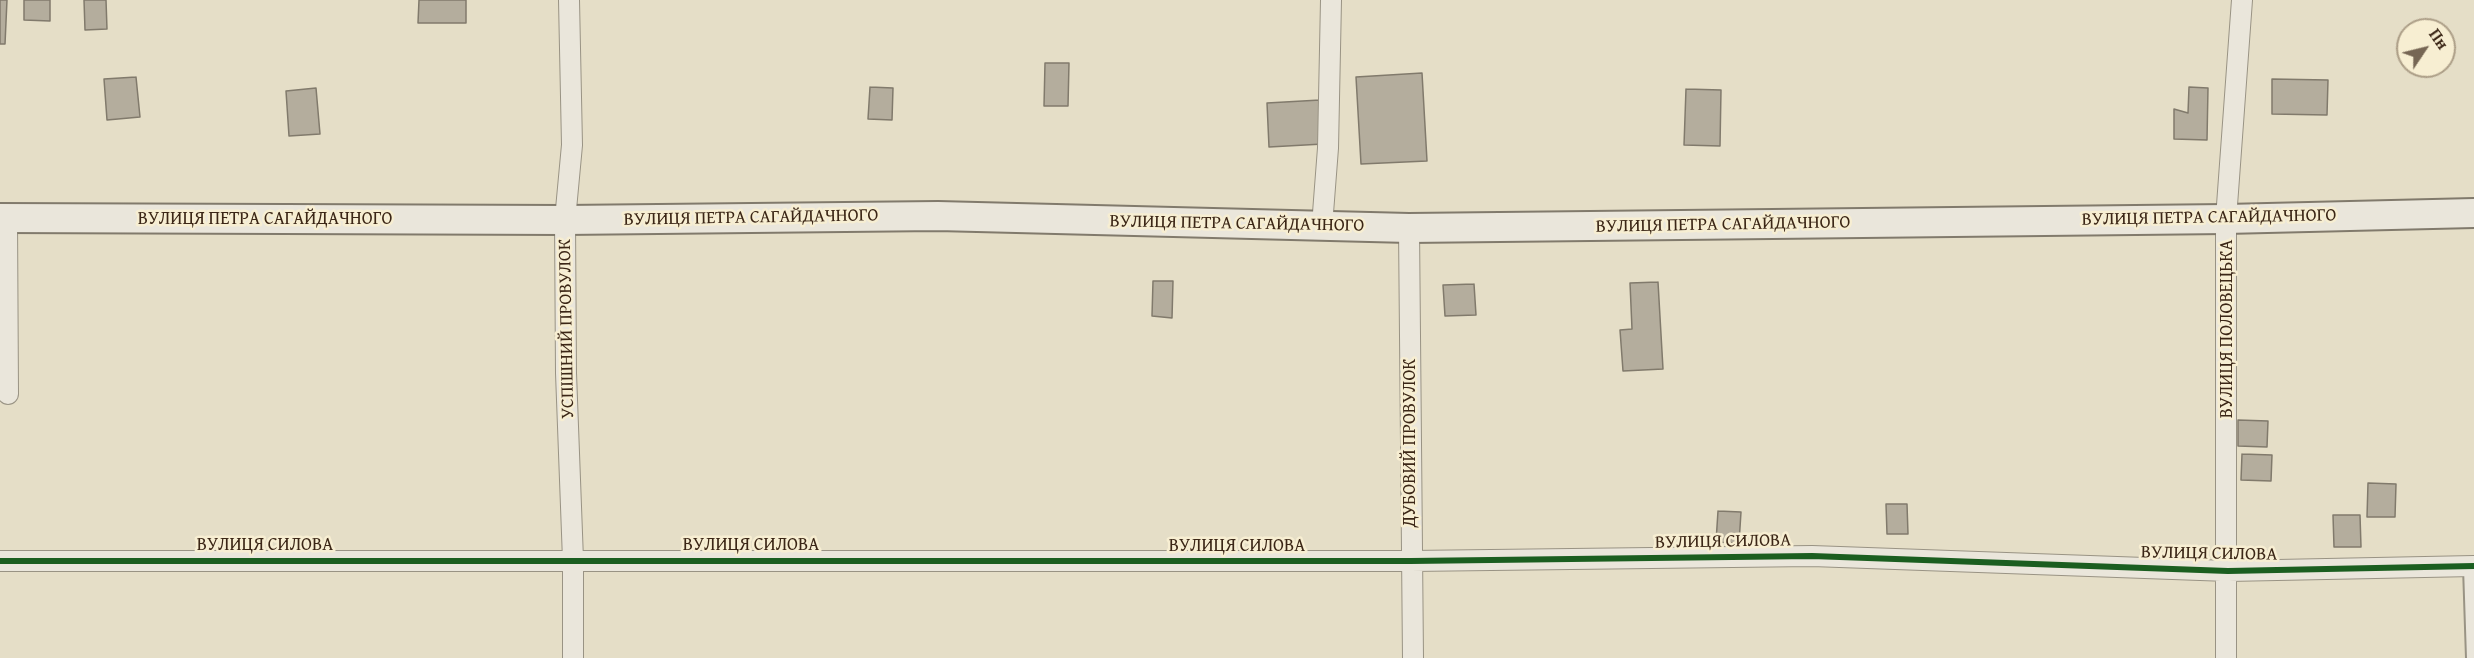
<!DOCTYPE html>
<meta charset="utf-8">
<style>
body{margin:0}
#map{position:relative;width:2474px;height:658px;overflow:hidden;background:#e5dec7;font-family:"Gentium Book Plus",serif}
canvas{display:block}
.north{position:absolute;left:2396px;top:18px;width:60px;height:60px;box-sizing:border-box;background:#f7eed2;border:2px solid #ac9e87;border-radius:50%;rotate:55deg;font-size:16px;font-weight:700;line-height:24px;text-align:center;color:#3b2616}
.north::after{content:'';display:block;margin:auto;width:21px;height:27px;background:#766654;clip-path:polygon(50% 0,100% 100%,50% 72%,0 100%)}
</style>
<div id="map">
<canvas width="2474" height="658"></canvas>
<div class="north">Пн</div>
</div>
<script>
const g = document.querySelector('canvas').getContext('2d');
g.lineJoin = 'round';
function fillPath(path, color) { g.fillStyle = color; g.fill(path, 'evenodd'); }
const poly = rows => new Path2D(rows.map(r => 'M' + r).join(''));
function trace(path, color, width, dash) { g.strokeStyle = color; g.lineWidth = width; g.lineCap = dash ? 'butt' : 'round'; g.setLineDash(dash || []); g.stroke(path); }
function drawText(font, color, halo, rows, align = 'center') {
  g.font = font + ' "Gentium Book Plus",serif'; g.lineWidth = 5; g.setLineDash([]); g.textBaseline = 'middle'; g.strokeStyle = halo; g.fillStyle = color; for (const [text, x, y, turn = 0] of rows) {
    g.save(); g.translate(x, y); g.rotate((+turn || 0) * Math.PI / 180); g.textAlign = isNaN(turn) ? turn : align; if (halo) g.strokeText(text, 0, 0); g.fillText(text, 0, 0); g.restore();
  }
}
const building = poly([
 [0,0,7,0,5,44,0,44,0,0],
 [24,0,50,0,50,21,24,20,24,0],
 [84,0,106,0,107,29,85,30,84,0],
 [419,0,466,0,466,23,418,23,419,0],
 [1045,63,1069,63,1068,106,1044,106,1045,63],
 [1422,73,1427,161,1361,164,1356,77,1422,73],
 [136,77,140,117,107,120,104,79,136,77],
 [2272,79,2328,80,2327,115,2272,114,2272,79],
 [870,87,893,88,892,120,868,119,870,87],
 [2189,87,2208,88,2207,140,2174,139,2174,109,2188,113,2189,87],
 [316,88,320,134,289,136,286,91,316,88],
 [1686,89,1721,90,1720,146,1684,145,1686,89],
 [1320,100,1323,144,1269,147,1267,103,1320,100],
 [1153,281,1173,281,1172,318,1152,316,1153,281],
 [1658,282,1663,369,1623,371,1620,330,1632,329,1630,283,1658,282],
 [1474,284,1476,315,1445,316,1443,285,1474,284],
 [2238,420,2268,421,2267,447,2238,446,2238,420],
 [2242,454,2272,455,2271,481,2241,480,2242,454],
 [2368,483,2396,484,2395,517,2367,517,2368,483],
 [1886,504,1907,504,1908,534,1887,534,1886,504],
 [1718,511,1741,512,1739,543,1716,542,1718,511],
 [2333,515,2360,515,2361,547,2334,547,2333,515]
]);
const lane = poly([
 [2469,567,2472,658]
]);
const street = poly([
 [569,0,572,145,565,220,566,373,573,560,573,658],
 [7,218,8,394],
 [1322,226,1328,148,1331,0],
 [1409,228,1413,658],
 [0,561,1411,561,1812,556,2228,571,2474,566],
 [2226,658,2226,219,2242,0]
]);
const secondary = poly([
 [0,218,565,220,938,216,1409,228,2226,219,2474,213]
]);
const cycleway = poly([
 [0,561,1411,561,1812,556,2228,571,2474,566]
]);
const streetNames = [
 ["ВУЛИЦЯ ПЕТРА САГАЙДАЧНОГО",751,218,-1],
 ["ВУЛИЦЯ ПЕТРА САГАЙДАЧНОГО",2209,218,-1],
 ["ВУЛИЦЯ ПЕТРА САГАЙДАЧНОГО",265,219],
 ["ВУЛИЦЯ ПЕТРА САГАЙДАЧНОГО",1237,224,1],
 ["ВУЛИЦЯ ПЕТРА САГАЙДАЧНОГО",1723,225,-1],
 ["УСПІШНИЙ ПРОВУЛОК",567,329,-91],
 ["ВУЛИЦЯ ПОЛОВЕЦЬКА",2227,329,-90],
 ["ДУБОВИЙ ПРОВУЛОК",1410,443,-90],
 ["ВУЛИЦЯ СИЛОВА",1723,542,-1],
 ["ВУЛИЦЯ СИЛОВА",265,545],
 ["ВУЛИЦЯ СИЛОВА",751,545],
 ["ВУЛИЦЯ СИЛОВА",1237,546],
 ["ВУЛИЦЯ СИЛОВА",2209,554,1]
];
fillPath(building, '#b4ad9d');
trace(building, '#817a6c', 1.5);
trace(lane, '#999384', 14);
trace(street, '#999384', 22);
trace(secondary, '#817a6c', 32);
trace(lane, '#eae6db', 10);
trace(street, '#eae6db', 20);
trace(secondary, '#eae6db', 28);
trace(cycleway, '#1b5e20', 6);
drawText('18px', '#3b2616', '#f7eed2', streetNames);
</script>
